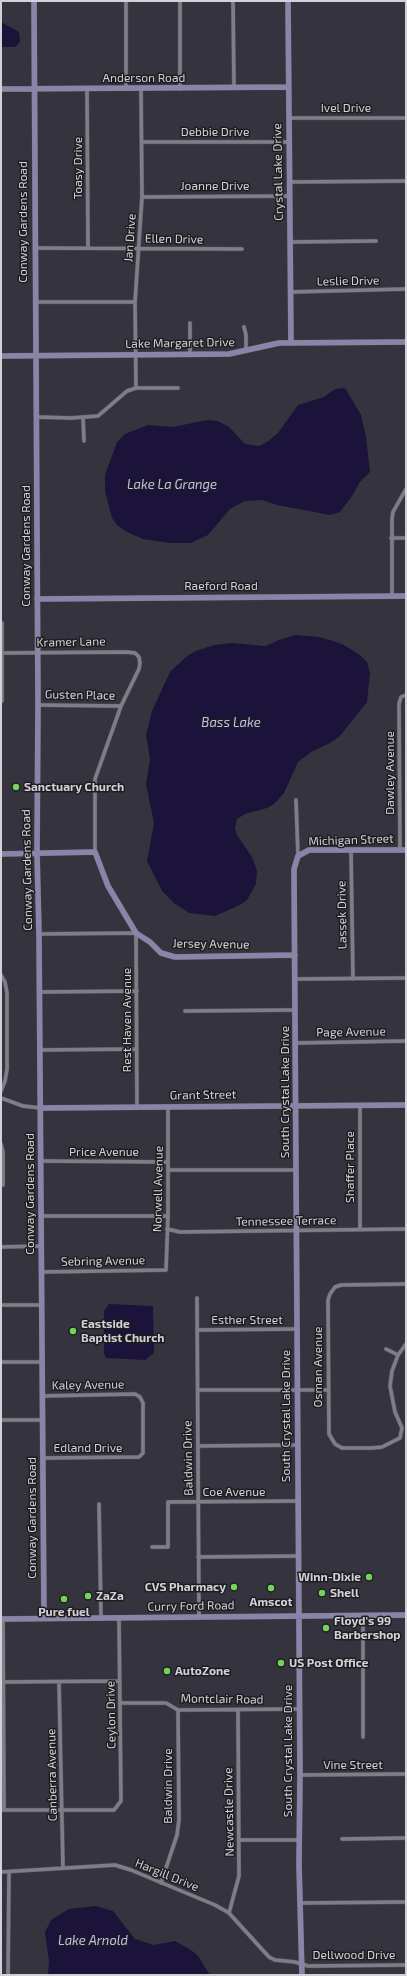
<!DOCTYPE html>
<style>
body{margin:0}
#map{position:relative;width:407px;height:1976px;overflow:hidden;background:#35343e;font-family:"Exo 2",sans-serif}
canvas{display:block}
.frame{position:absolute;inset:0;border:2px solid #d1d1d7;pointer-events:none}
</style>
<div id="map">
<canvas width="407" height="1976"></canvas>
<div class="frame"></div>
</div>
<script>
const g = document.querySelector('canvas').getContext('2d');
g.lineJoin = 'round';
function fillPath(path, color) { g.fillStyle = color; g.fill(path, 'evenodd'); }
const poly = rows => new Path2D(rows.map(r => 'M' + r).join(''));
function trace(path, color, width, dash) { g.strokeStyle = color; g.lineWidth = width; g.lineCap = dash ? 'butt' : 'round'; g.setLineDash(dash || []); g.stroke(path); }
function drawText(font, color, halo, rows, align = 'center') {
  g.font = font + ' "Exo 2",sans-serif'; g.lineWidth = 3; g.setLineDash([]); g.textBaseline = 'middle'; g.strokeStyle = halo; g.fillStyle = color; for (const [text, x, y, turn = 0] of rows) {
    g.save(); g.translate(x, y); g.rotate((+turn || 0) * Math.PI / 180); g.textAlign = isNaN(turn) ? turn : align; if (halo) g.strokeText(text, 0, 0); g.fillText(text, 0, 0); g.restore();
  }
}
const water = poly([
 [1,22,19,32,20,42,15,47,1,47],
 [345,388,361,415,366,437,370,472,360,482,352,496,340,512,330,515,277,505,262,500,245,501,230,509,208,535,191,543,169,543,143,539,127,532,117,525,112,518,105,491,105,475,117,442,125,434,148,425,173,427,207,420,218,421,229,427,245,444,259,446,267,442,278,433,298,405,324,397,335,389],
 [295,635,319,637,333,641,342,644,360,655,367,662,370,673,367,702,339,737,328,744,311,752,298,762,284,793,274,804,267,808,245,814,237,819,235,828,237,835,252,857,257,871,256,884,247,900,240,905,215,916,189,913,174,903,162,891,147,861,154,823,146,784,150,759,146,735,152,711,170,672,187,656,196,651,214,645,232,643,265,646,279,640],
 [109,1304,153,1306,154,1353,145,1360,106,1358,104,1353,104,1311],
 [95,1906,113,1911,135,1939,154,1945,175,1941,191,1950,198,1956,210,1975,48,1975,49,1961,45,1932,51,1920,69,1909]
]);
const street = poly([
 [126,1,126,89],
 [180,1,180,89],
 [233,1,234,88],
 [87,89,88,247],
 [288,118,404,118],
 [142,142,288,142],
 [289,182,406,181],
 [142,197,289,196],
 [290,242,376,241],
 [35,248,242,249],
 [290,292,406,289],
 [35,302,135,302],
 [190,323,190,354],
 [244,327,246,335,246,351],
 [136,388,135,302,142,197,141,89],
 [36,417,71,418,98,416,127,391,136,388,178,388],
 [83,417,84,441],
 [391,538,406,538],
 [392,596,392,519,393,512,406,489],
 [2,623,2,701],
 [2,653,127,652,135,653,139,657,140,663,139,669,121,706,95,779,95,852],
 [38,705,121,706],
 [296,800,298,856],
 [400,850,399,704,401,697,406,695],
 [351,851,353,979],
 [39,934,136,933,137,1107],
 [1,975,5,982,7,993,7,1069,5,1081,1,1091],
 [295,979,406,978],
 [40,992,137,991],
 [185,1011,295,1010],
 [296,1043,406,1041],
 [40,1050,137,1049],
 [1,1098,23,1106,41,1108],
 [360,1105,360,1230],
 [1,1144,3,1152,3,1185],
 [40,1161,168,1162],
 [169,1170,296,1170],
 [41,1216,168,1216],
 [167,1229,180,1232,406,1229],
 [1,1247,41,1246],
 [41,1272,166,1270,168,1216,168,1107],
 [406,1284,341,1285,335,1287,330,1294,328,1300,329,1434,335,1444,342,1448,372,1448,382,1447,400,1438,402,1428,395,1412,390,1386,392,1371,398,1355,406,1344],
 [197,1298,199,1617],
 [1,1305,42,1305],
 [197,1330,297,1329],
 [386,1349,398,1355],
 [1,1362,42,1362],
 [198,1390,328,1390],
 [42,1396,135,1394,140,1397,143,1403,143,1453,139,1457,43,1458],
 [1,1420,43,1420],
 [198,1446,297,1445],
 [99,1504,101,1618],
 [152,1547,168,1547,168,1502,298,1501],
 [198,1557,298,1556],
 [363,1616,363,1737],
 [3,1619,4,1810],
 [3,1682,120,1681],
 [59,1682,63,1868],
 [121,1703,166,1703,178,1710,299,1709],
 [300,1775,406,1774],
 [1,1810,114,1810,121,1801,119,1618],
 [342,1839,406,1838],
 [239,1840,299,1840],
 [1,1872,115,1865,131,1870,215,1905,229,1913,269,1957,275,1960,295,1962,308,1966,406,1965],
 [161,1883,177,1835,179,1820,178,1710],
 [300,1903,406,1902],
 [229,1913,239,1876,238,1710],
 [8,1975,9,1872]
]);
const secondary = poly([
 [34,1,38,705,37,853,39,934,44,1618],
 [288,1,291,342],
 [1,89,288,87],
 [1,356,229,354,279,343,406,342],
 [37,599,406,596],
 [1,854,95,852,108,886,136,933,150,942,161,953,175,957,295,955],
 [41,1108,406,1105],
 [1,1619,406,1615],
 [302,1975,299,1865,300,1775,294,869,298,856,309,850,406,850]
]);
const markers = [
 [16,787,4,"#75d25b"],
 [73,1331,4,"#75d25b"],
 [369,1577,4,"#75d25b"],
 [234,1587,4,"#75d25b"],
 [271,1588,4,"#75d25b"],
 [322,1593,4,"#75d25b"],
 [88,1596,4,"#75d25b"],
 [64,1599,4,"#75d25b"],
 [326,1628,4,"#75d25b"],
 [281,1663,4,"#75d25b"],
 [167,1671,4,"#75d25b"]
];
const streetNames = [
 ["Anderson Road",144,78],
 ["Ivel Drive",346,108],
 ["Debbie Drive",215,132],
 ["Toasy Drive",78,168,-90],
 ["Crystal Lake Drive",278,172,-91],
 ["Joanne Drive",215,186],
 ["Conway Gardens Road",23,222,-90],
 ["Jan Drive",130,238,-86],
 ["Ellen Drive",174,239,1],
 ["Leslie Drive",348,281,-1],
 ["Lake Margaret Drive",180,343,-1],
 ["Conway Gardens Road",26,546,-90],
 ["Raeford Road",221,586],
 ["Kramer Lane",71,642,-1],
 ["Gusten Place",80,695,1],
 ["Dawley Avenue",390,773,-90],
 ["Michigan Street",351,840,-2],
 ["Conway Gardens Road",27,870,-91],
 ["Lassek Drive",342,915,-91],
 ["Jersey Avenue",211,944,1],
 ["Rest Haven Avenue",127,1020,-90],
 ["Page Avenue",351,1032,-1],
 ["South Crystal Lake Drive",285,1092,-90],
 ["Grant Street",203,1095,-1],
 ["Price Avenue",104,1152],
 ["Shaffer Place",350,1167,-90],
 ["Norwell Avenue",158,1189,-89],
 ["Conway Gardens Road",30,1194,-90],
 ["Tennessee Terrace",286,1221,-1],
 ["Sebring Avenue",103,1261,-1],
 ["Esther Street",247,1320],
 ["Osman Avenue",318,1367,-90],
 ["Kaley Avenue",88,1385,-1],
 ["South Crystal Lake Drive",286,1416,-90],
 ["Edland Drive",88,1448],
 ["Baldwin Drive",188,1458,-91],
 ["Coe Avenue",234,1492],
 ["Conway Gardens Road",32,1518,-90],
 ["Curry Ford Road",191,1606,-1],
 ["Montclair Road",222,1699,1],
 ["Ceylon Drive",111,1715,-91],
 ["South Crystal Lake Drive",288,1751,-90],
 ["Vine Street",353,1765],
 ["Canberra Avenue",52,1775,-91],
 ["Baldwin Drive",168,1786,-90],
 ["Newcastle Drive",229,1812,-91],
 ["Hargill Drive",167,1875,22],
 ["Dellwood Drive",354,1955]
];
const poiNames = [
 ["Sanctuary Church",24,787],
 ["Eastside",81,1324],
 ["Baptist Church",81,1338],
 ["Winn-Dixie",361,1577,"right"],
 ["CVS Pharmacy",226,1587,"right"],
 ["Shell",330,1593],
 ["ZaZa",96,1596],
 ["Amscot",271,1602,"center"],
 ["Pure fuel",64,1612,"center"],
 ["Floyd's 99",334,1621],
 ["Barbershop",334,1635],
 ["US Post Office",289,1663],
 ["AutoZone",175,1671]
];
const waterNames = [
 ["Lake La Grange",172,485],
 ["Bass Lake",231,723],
 ["Lake Arnold",93,1941]
];
fillPath(water, '#1b1339');
trace(street, '#53525a', 4.5);
trace(secondary, '#53525a', 6);
trace(street, '#7e7d88', 3.5);
trace(secondary, '#8a85a8', 5.5);
for (const [x, y, r, color] of markers) { const dot = new Path2D(); dot.arc(x, y, r, 0, 2 * Math.PI); g.fillStyle = color; g.fill(dot); trace(dot, '#1d1d21', 1.5); }
drawText('12px', '#d1d1d7', '#1d1d21', streetNames);
drawText('bold 12px', '#d1d1d7', '#1d1d21', poiNames, 'left');
drawText('italic 13px', '#c2bcf5', '#1d1d21', waterNames);
</script>
